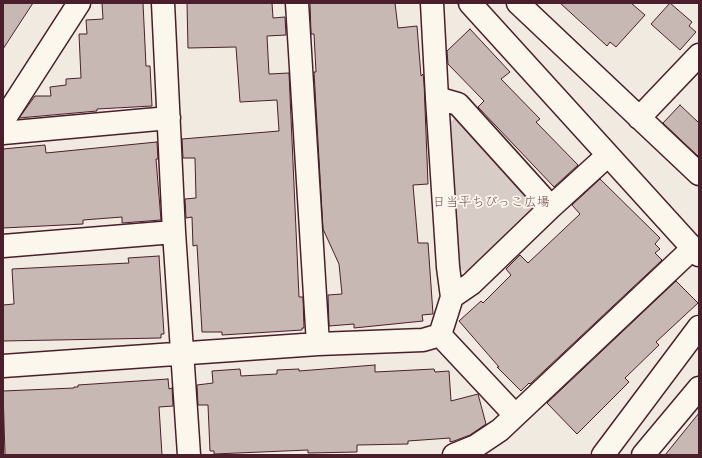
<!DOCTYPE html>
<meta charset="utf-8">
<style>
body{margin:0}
#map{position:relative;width:702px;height:458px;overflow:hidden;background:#f0eae0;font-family:Mynerve,sans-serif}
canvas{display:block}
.frame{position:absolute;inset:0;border:4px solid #4a1f2b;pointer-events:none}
</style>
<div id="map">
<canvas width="702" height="458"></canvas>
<div class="frame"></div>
</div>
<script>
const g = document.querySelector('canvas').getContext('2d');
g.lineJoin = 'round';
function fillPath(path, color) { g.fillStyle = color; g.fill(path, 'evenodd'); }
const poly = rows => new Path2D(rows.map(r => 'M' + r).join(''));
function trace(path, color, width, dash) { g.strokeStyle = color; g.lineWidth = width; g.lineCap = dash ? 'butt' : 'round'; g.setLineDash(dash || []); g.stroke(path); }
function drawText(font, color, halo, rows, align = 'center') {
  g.font = font + ' Mynerve,"Klee One",sans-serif'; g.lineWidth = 3.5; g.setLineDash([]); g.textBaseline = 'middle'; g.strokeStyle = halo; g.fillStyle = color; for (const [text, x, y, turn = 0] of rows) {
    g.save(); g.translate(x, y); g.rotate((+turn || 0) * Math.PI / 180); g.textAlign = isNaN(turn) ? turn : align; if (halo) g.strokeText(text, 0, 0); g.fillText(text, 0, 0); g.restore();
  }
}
const green = poly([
 [460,115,536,199,536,211,468,274,458,267,450,122]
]);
const building = poly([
 [3,3,33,3,3,49,3,3],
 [102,3,143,3,146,66,150,66,152,106,97,109,97,111,19,118,35,96,51,96,50,87,66,85,66,79,81,78,79,34,87,34,86,20,103,19,102,3],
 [187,3,272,3,273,18,285,17,286,35,267,36,269,74,289,73,299,297,303,297,304,328,302,328,302,330,222,335,222,332,202,332,197,245,193,246,192,217,186,218,185,199,196,198,195,158,183,158,182,139,279,131,277,100,240,102,236,47,188,48,187,3],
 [310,3,395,3,398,28,417,26,421,76,423,74,424,82,428,184,413,185,418,243,428,243,433,314,422,315,423,321,354,328,354,324,329,326,328,295,342,294,339,264,323,229,314,72,316,72,314,34,311,34,310,3],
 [560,3,631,3,645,15,616,47,610,42,607,46,560,3],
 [670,3,692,22,689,26,696,32,680,50,651,24,670,3],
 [470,29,510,72,501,79,540,119,536,122,578,165,554,187,478,107,484,101,448,64,447,51,470,29],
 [680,105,699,123,699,157,663,123,680,105],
 [157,142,158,159,156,159,161,220,122,223,122,217,83,220,83,224,3,228,3,149,45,145,46,153,157,142],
 [600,179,660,238,655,244,660,249,655,253,662,260,530,384,529,383,521,391,497,367,499,367,459,321,481,301,483,303,511,275,506,269,520,255,528,263,580,214,572,205,600,179],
 [159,256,164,334,161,334,161,338,3,341,3,305,14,304,12,269,129,263,128,258,159,256],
 [676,281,698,303,656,342,659,345,625,378,629,382,577,434,547,403,676,281],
 [375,365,375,372,434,369,435,372,449,371,451,401,478,394,486,424,470,435,454,441,450,442,450,438,408,441,408,444,357,445,357,452,308,453,308,450,214,454,214,451,210,451,208,405,198,405,197,385,213,383,212,371,240,369,241,376,277,374,277,370,299,369,299,371,375,365],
 [168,379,169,389,172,388,173,406,159,407,162,455,5,455,3,391,74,388,74,387,78,387,78,385,168,379],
 [699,413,699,455,665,455,699,413]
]);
const street = poly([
 [163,3,174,232,189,455],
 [297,3,318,344],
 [470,3,699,255],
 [518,3,699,174],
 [437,98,458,104,551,207],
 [639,118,699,55],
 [3,121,79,3],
 [3,133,169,118],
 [3,246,174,232],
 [452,297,471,284,551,207,607,156],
 [440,335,514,414],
 [3,366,318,344,423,340,440,335,452,297,448,267,437,98,432,3],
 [454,455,476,446,500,430,692,249],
 [603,455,699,327],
 [643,455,699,388]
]);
const parkNames = [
 ["日当平ちびっこ広場",491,203]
];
fillPath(green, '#d8ccc6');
fillPath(building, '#c8b8b3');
trace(building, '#4a1f2b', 1);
trace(street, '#4a1f2b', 25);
trace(street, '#fbf7ec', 22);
drawText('13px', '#6e4a52', '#fbf7ec', parkNames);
</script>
